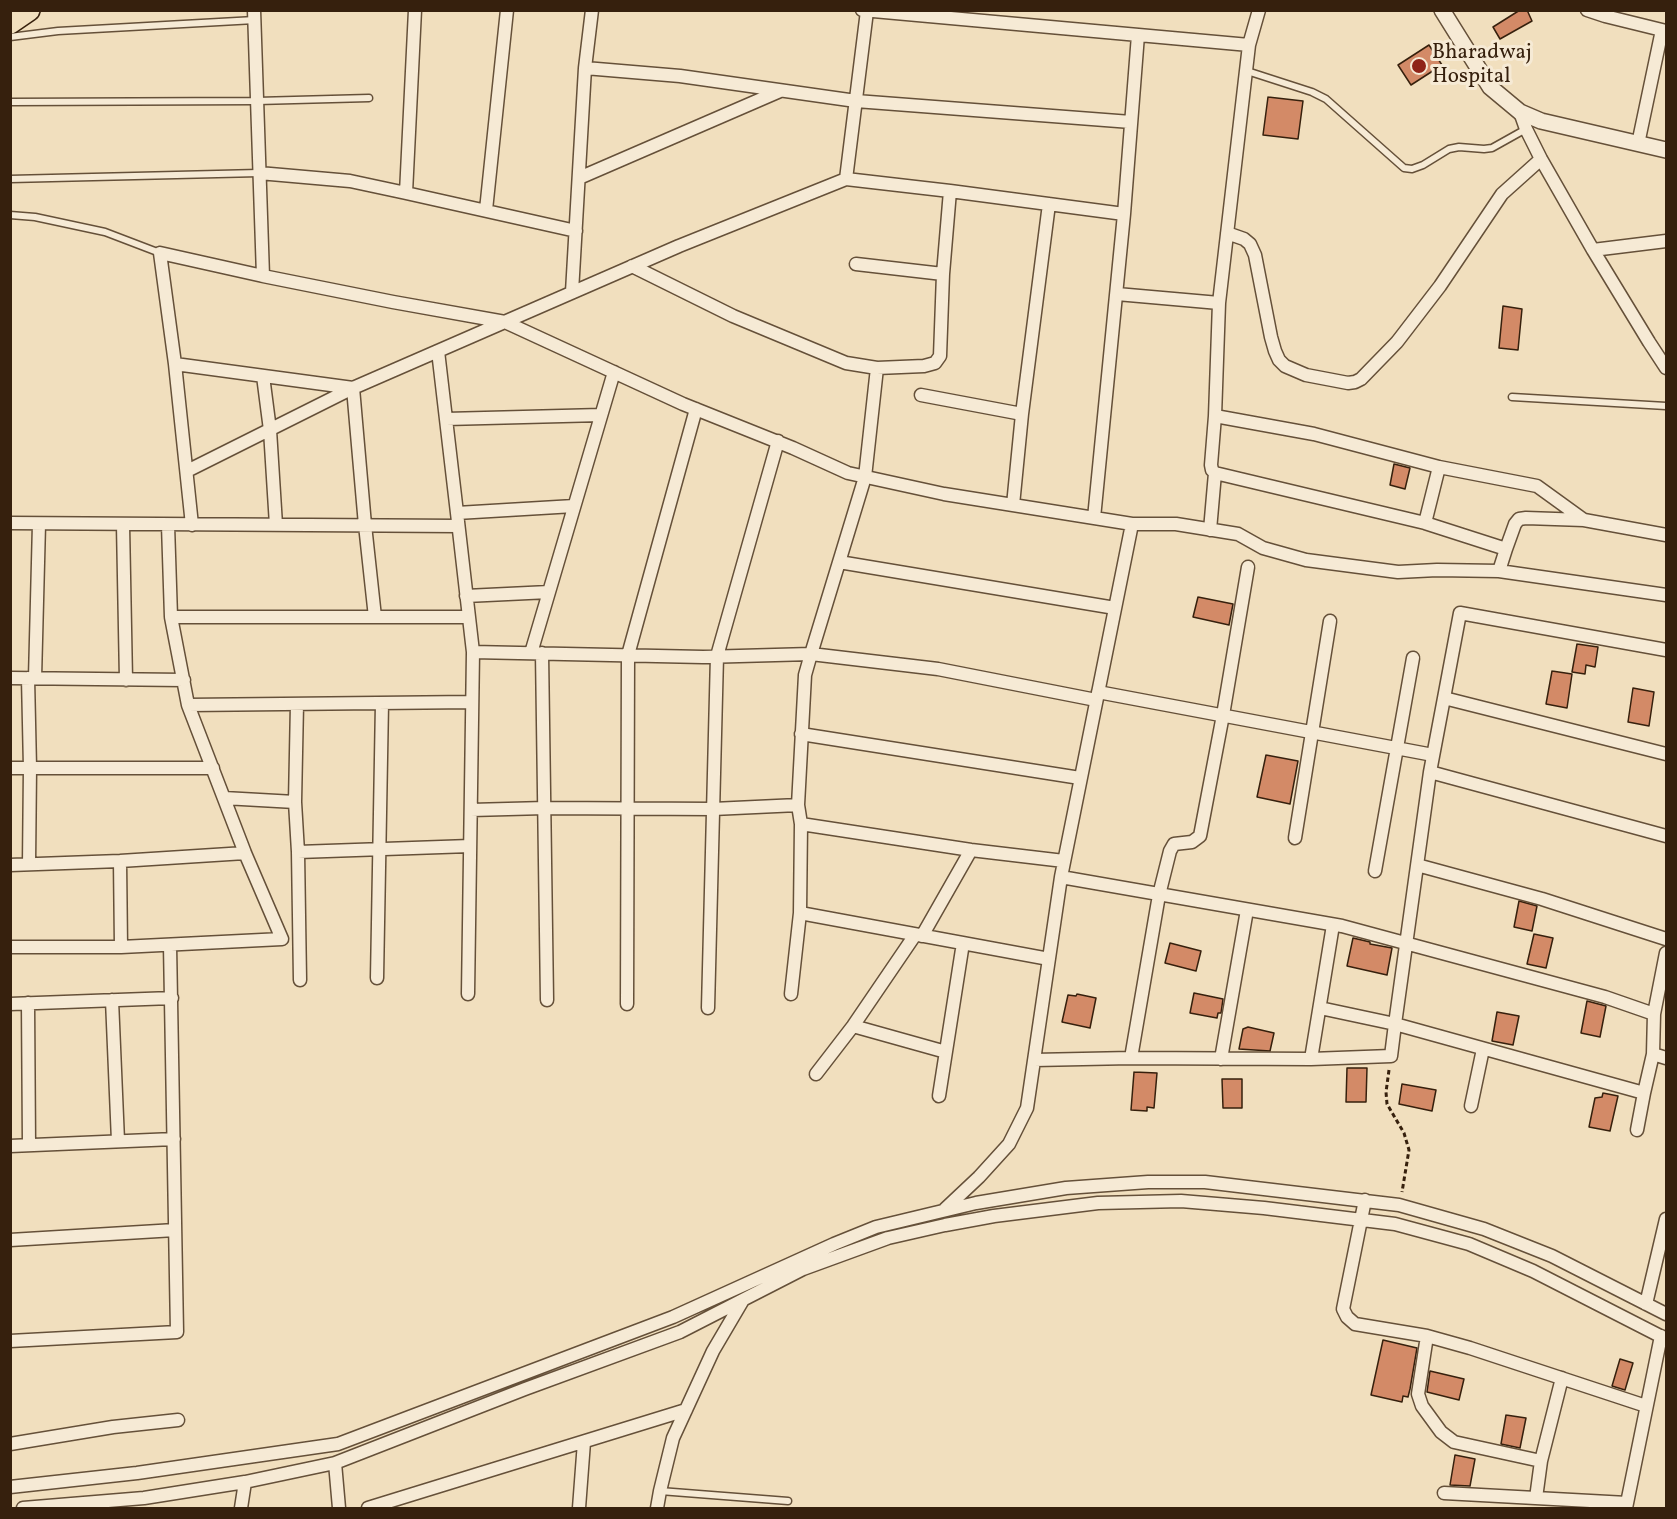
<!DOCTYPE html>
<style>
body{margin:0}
#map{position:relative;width:1677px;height:1519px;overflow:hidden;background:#f1dfbe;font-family:Vollkorn,serif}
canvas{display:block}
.frame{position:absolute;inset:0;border:12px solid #36200d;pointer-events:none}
</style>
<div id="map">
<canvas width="1677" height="1519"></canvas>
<div class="frame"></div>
</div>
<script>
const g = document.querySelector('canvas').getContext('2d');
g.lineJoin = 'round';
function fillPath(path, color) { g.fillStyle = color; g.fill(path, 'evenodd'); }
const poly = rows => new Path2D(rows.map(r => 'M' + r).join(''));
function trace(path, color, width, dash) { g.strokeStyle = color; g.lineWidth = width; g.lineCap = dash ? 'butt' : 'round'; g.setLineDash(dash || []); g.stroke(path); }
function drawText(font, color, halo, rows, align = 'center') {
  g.font = font + ' Vollkorn,serif'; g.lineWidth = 6; g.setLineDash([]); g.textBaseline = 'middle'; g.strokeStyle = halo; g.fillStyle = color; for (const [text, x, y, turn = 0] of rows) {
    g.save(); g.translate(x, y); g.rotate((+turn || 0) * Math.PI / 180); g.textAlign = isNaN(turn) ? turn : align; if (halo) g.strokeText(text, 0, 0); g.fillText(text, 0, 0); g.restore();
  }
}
const building = poly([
 [1520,10,1527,10,1532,21,1500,39,1493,27,1520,10],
 [1429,45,1442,65,1411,85,1398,65,1429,45],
 [1268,97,1303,101,1298,139,1263,135,1268,97],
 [1503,306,1522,309,1518,350,1499,348,1503,306],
 [1394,464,1410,468,1405,489,1390,485,1394,464],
 [1198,597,1233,604,1229,625,1193,617,1198,597],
 [1577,644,1598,647,1595,667,1586,665,1585,674,1572,672,1577,644],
 [1552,671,1572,674,1567,708,1546,704,1552,671],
 [1633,688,1654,692,1649,726,1628,722,1633,688],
 [1266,755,1298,761,1290,804,1257,797,1266,755],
 [1519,901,1537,906,1532,931,1514,927,1519,901],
 [1534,934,1553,938,1546,968,1527,964,1534,934],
 [1353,938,1370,942,1370,944,1392,948,1387,975,1347,966,1353,938],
 [1170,943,1201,951,1196,971,1165,963,1170,943],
 [1194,993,1223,999,1221,1013,1218,1013,1217,1018,1190,1013,1194,993],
 [1077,994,1096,998,1090,1028,1062,1022,1068,995,1076,996,1077,994],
 [1587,1001,1606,1006,1600,1037,1581,1033,1587,1001],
 [1497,1012,1519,1016,1513,1045,1492,1041,1497,1012],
 [1248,1027,1274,1033,1270,1051,1239,1049,1243,1029,1248,1027],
 [1347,1068,1367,1068,1366,1102,1346,1102,1347,1068],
 [1134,1072,1157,1073,1154,1108,1147,1107,1147,1111,1131,1110,1134,1072],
 [1222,1079,1242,1079,1242,1108,1223,1108,1222,1079],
 [1402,1084,1436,1090,1432,1111,1399,1104,1402,1084],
 [1603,1093,1618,1096,1610,1131,1589,1127,1595,1098,1602,1097,1603,1093],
 [1383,1340,1417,1348,1410,1389,1408,1397,1403,1396,1402,1402,1371,1395,1383,1340],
 [1620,1359,1633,1363,1625,1390,1612,1386,1620,1359],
 [1430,1371,1464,1379,1459,1400,1427,1392,1430,1371],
 [1506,1415,1526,1418,1520,1448,1501,1444,1506,1415],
 [1455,1455,1475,1459,1470,1486,1450,1485,1455,1455]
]);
const path = poly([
 [1389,1070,1386,1092,1387,1104,1404,1133,1409,1150,1402,1192]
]);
const service = poly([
 [10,37,58,31,255,20],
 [1247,71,1312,92,1326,99,1404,168,1412,169,1423,165,1449,149,1459,147,1484,149,1492,148,1526,129],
 [10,102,257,101,369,98],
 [10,179,259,173],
 [10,215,35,217,105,232,160,253],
 [1512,397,1666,406],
 [660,1491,788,1501]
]);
const minor = poly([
 [254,10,263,276],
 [415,10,406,193,576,231],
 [862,10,1249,45],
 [1587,10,1605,16,1666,31],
 [585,68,592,10],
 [1520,112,1526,129,1541,159,1593,250,1649,342,1666,368],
 [1638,144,1662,30],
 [259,173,350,181,406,193],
 [579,178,780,91],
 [846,179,867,11],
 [486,210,507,10],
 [1227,233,1244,239,1250,244,1255,255,1271,337,1275,351,1279,360,1285,366,1306,375,1348,383,1355,382,1361,379,1397,342,1440,286,1502,194,1541,159],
 [1593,250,1666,241],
 [856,264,943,274],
 [632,266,733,316,846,363,877,368,924,366,935,363,940,356,943,274,950,191,1124,214],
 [572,292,585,68,680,76,856,101,1131,122],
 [1117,294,1219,303],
 [438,351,457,513],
 [175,364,353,388,365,525,375,617],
 [263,376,270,430,276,525],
 [921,395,1022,414,1013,505],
 [1022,414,1049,204],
 [1215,416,1219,303,1249,45,1259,10],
 [446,419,601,415],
 [187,471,353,388,679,246,846,179,950,191],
 [1094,518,1124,214,1138,35],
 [10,523,458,526],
 [1425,523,1439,467],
 [1132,524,1176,524,1238,534,1263,548,1306,560,1398,572,1437,570,1499,571,1666,595],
 [123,525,126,680],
 [168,525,171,617],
 [192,525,175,364,160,253,263,276,393,302,505,322,683,404,793,448,848,473,944,494,1132,524,1061,877,1342,926,1605,997,1654,1014,1653,1054,1666,1058],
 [1210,530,1215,473],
 [1506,549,1515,524,1519,519,1526,518,1584,520],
 [839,562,1115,608],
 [1248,567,1223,715,1200,836,1192,842,1174,844,1170,851,1159,895,1131,1058,1311,1059,1391,1056,1395,1024,1320,1008],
 [1499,571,1506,549,1425,523,1215,473,1212,470,1211,465,1215,416,1314,434,1439,467,1537,486,1584,520,1666,535],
 [466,596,549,592],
 [473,652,457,513,574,506],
 [531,653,614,372],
 [542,653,547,1000],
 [10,678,184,680],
 [28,678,30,768,29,864],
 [35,678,39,524],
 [1098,692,1433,755],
 [1444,698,1460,613,1666,650],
 [188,705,171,617,469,617],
 [801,734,1080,778],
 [10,768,213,768],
 [1430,772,1666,836],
 [224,798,295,802,298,852,300,980],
 [295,802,297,704],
 [471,810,545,808,713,809,798,805],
 [801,824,971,850,1064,861],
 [1295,838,1330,621],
 [298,852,470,846],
 [120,861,121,947],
 [10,865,120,861,245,853],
 [1417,865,1542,899,1666,939],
 [1375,871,1413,658],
 [922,936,971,850],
 [10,947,121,947,282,939,245,853,188,705,472,702],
 [1049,959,800,913,801,824,798,805,805,675,811,654,938,669,1096,700],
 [377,978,382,703],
 [468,994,473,652,703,657,811,654,865,477,877,368],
 [791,994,800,913],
 [112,1000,118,1141],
 [28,1003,29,1145],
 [10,1004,172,998],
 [627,1004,628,655,696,409],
 [708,1008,717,656,778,441],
 [1654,1014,1666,953],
 [853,1026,946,1052],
 [1653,1054,1644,1093,1395,1024,1430,772,1444,698,1666,754],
 [1221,1059,1247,910],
 [1311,1059,1333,925],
 [1034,1060,1131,1058],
 [816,1074,853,1026,915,935],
 [939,1096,963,943],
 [1471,1106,1483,1049],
 [1637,1130,1644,1093],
 [10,1146,174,1139],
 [1365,1200,1343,1309,1347,1317,1355,1324,1427,1336,1470,1348,1646,1406],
 [945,1209,979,1177,1009,1144,1027,1108,1061,877],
 [10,1240,175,1230],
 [1646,1304,1666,1219],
 [1427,1336,1418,1394,1422,1406,1441,1432,1454,1442,1541,1461],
 [10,1341,177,1332,170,945],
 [10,1444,113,1427,178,1420],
 [335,1463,339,1508],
 [10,1487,137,1473,338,1444,673,1317,834,1244,876,1227,976,1203,1066,1188,1148,1182,1205,1182,1399,1205,1484,1229,1552,1256,1666,1314],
 [1444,1493,1627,1503],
 [1536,1498,1541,1461,1562,1378],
 [23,1508,144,1498,245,1482,335,1463,525,1389,680,1332,803,1269,888,1238,945,1225,994,1216,1098,1203,1181,1201,1264,1208,1395,1224,1469,1244,1533,1271,1666,1339],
 [241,1508,245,1482],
 [368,1508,686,1410],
 [579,1508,584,1442],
 [657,1508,660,1491,673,1438,713,1351,743,1300],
 [1626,1508,1661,1336]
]);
const tertiary = poly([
 [1442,10,1490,87,1520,112,1541,121,1666,150]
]);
const trunk = poly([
 [10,23,29,10]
]);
const markers = [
 [1419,66,8,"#8f2418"]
];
const poiNames = [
 ["Bharadwaj",1432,54],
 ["Hospital",1432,78]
];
fillPath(building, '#d38a67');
trace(building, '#36200d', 1.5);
trace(service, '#655039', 9);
trace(minor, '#655039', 15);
trace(tertiary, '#655039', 18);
trace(trunk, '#36200d', 24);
trace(path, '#36200d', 3, [4.5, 3]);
trace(service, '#f6ead5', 6);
trace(minor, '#f6ead5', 12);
trace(tertiary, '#f6ead5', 15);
trace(trunk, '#f1dfbe', 21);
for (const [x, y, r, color] of markers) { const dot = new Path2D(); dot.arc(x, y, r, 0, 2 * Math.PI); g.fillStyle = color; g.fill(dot); trace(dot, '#f6ead5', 2); }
drawText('21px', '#36200d', '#f6ead5', poiNames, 'left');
</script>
